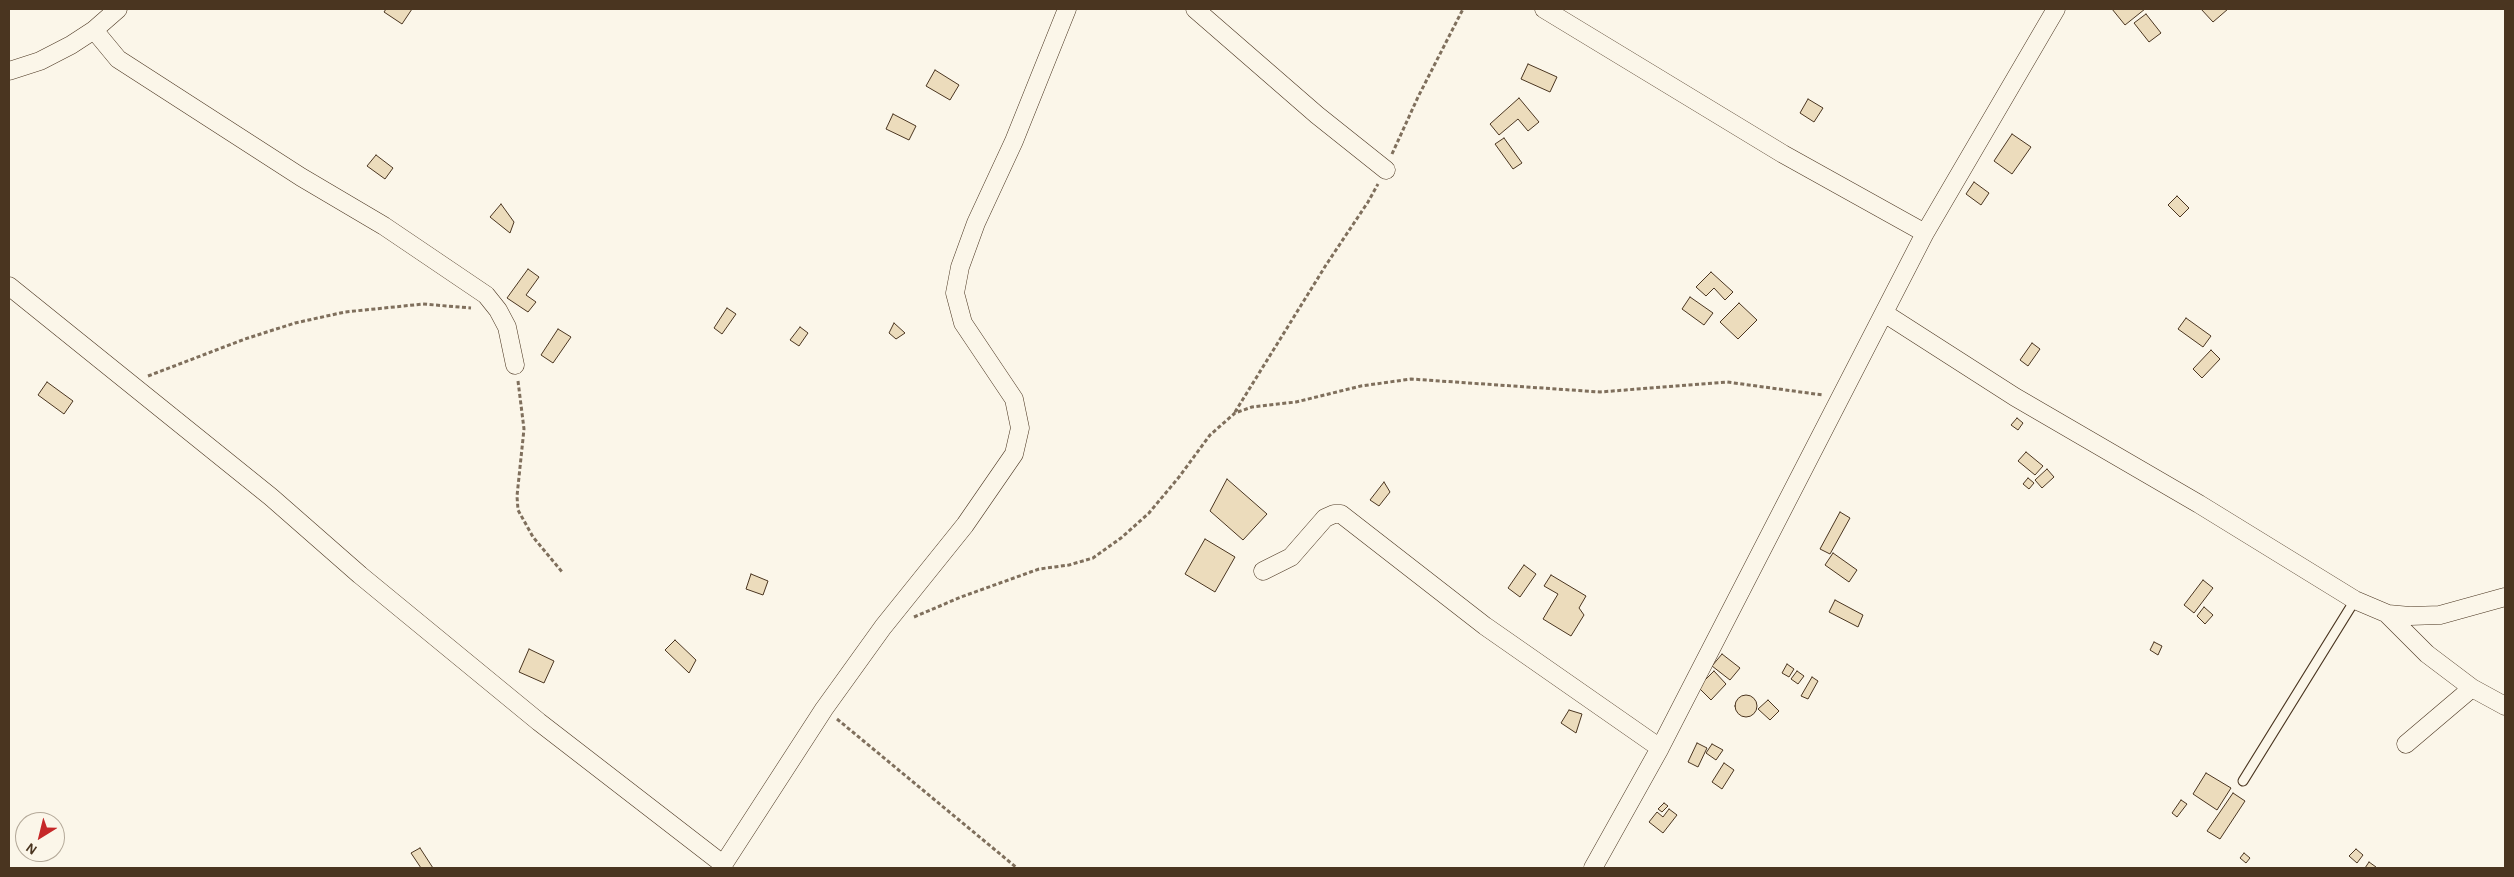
<!DOCTYPE html>
<style>
body{margin:0}
#map{position:relative;width:2514px;height:877px;overflow:hidden;background:#fbf6e9;font-family:"Alegreya Sans",sans-serif}
canvas{display:block}
.frame{position:absolute;inset:0;border:10px solid #4a3520;pointer-events:none}
.north{position:absolute;left:15px;top:812px;width:50px;height:50px;box-sizing:border-box;background:#fbf6e9;border:1px solid #b4a999;border-radius:50%;rotate:216deg;font-size:14px;font-weight:700;line-height:20px;text-align:center;color:#4a3520}
.north::after{content:'';display:block;margin:auto;width:18px;height:22px;background:#c62828;clip-path:polygon(50% 0,100% 100%,50% 72%,0 100%)}
</style>
<div id="map">
<canvas width="2514" height="877"></canvas>
<div class="frame"></div>
<div class="north">N</div>
</div>
<script>
const g = document.querySelector('canvas').getContext('2d');
g.lineJoin = 'round';
function fillPath(path, color) { g.fillStyle = color; g.fill(path, 'evenodd'); }
const poly = rows => new Path2D(rows.map(r => 'M' + r).join(''));
function trace(path, color, width, dash) { g.strokeStyle = color; g.lineWidth = width; g.lineCap = dash ? 'butt' : 'round'; g.setLineDash(dash || []); g.stroke(path); }
const building = poly([
 [386,9,412,9,402,24,384,12,386,9],
 [2112,9,2145,9,2125,25,2112,9],
 [2201,9,2228,9,2213,22,2201,9],
 [2146,14,2161,33,2149,42,2134,23,2146,14],
 [1528,64,1557,77,1550,92,1521,79,1528,64],
 [935,70,959,85,950,100,926,86,935,70],
 [1519,98,1539,122,1528,131,1518,119,1499,135,1490,124,1519,98],
 [1808,99,1823,108,1814,122,1800,113,1808,99],
 [893,114,916,126,909,140,886,129,893,114],
 [2012,134,2031,147,2012,174,1994,161,2012,134],
 [1504,138,1522,163,1513,169,1495,144,1504,138],
 [376,155,393,168,385,179,367,166,376,155],
 [1974,182,1989,193,1981,205,1966,194,1974,182],
 [2177,196,2189,208,2180,217,2168,205,2177,196],
 [501,204,514,222,510,233,490,217,501,204],
 [528,269,539,277,526,295,536,302,528,312,507,298,528,269],
 [1711,272,1733,292,1725,300,1714,288,1706,296,1696,287,1711,272],
 [1690,297,1713,313,1704,325,1682,309,1690,297],
 [1739,303,1757,320,1738,339,1720,322,1739,303],
 [727,308,736,314,722,334,714,328,727,308],
 [2186,318,2211,336,2203,347,2178,329,2186,318],
 [894,323,905,333,896,339,889,333,894,323],
 [800,327,808,333,799,346,790,340,800,327],
 [558,329,571,337,553,363,541,355,558,329],
 [2032,343,2040,349,2028,366,2020,360,2032,343],
 [2211,350,2220,359,2202,378,2193,369,2211,350],
 [47,382,73,401,64,414,38,395,47,382],
 [2017,418,2023,423,2018,430,2011,425,2017,418],
 [2026,452,2043,466,2035,475,2018,461,2026,452],
 [2047,469,2054,477,2042,488,2035,480,2047,469],
 [2028,478,2034,483,2029,489,2023,484,2028,478],
 [1227,479,1267,514,1243,540,1210,511,1227,479],
 [1384,482,1390,492,1379,506,1370,500,1384,482],
 [1840,512,1850,518,1830,554,1820,549,1840,512],
 [1205,539,1235,557,1215,592,1185,574,1205,539],
 [1833,553,1857,570,1849,582,1825,565,1833,553],
 [1524,565,1536,574,1520,597,1508,588,1524,565],
 [751,574,768,581,763,595,746,589,751,574],
 [1551,575,1586,596,1579,608,1584,615,1571,636,1543,619,1558,594,1544,586,1551,575],
 [2203,580,2213,588,2194,613,2184,605,2203,580],
 [1835,600,1863,615,1858,627,1829,612,1835,600],
 [2204,607,2213,615,2205,624,2197,616,2204,607],
 [675,640,696,660,689,673,665,650,675,640],
 [2154,642,2162,646,2158,655,2150,650,2154,642],
 [529,649,554,661,544,683,519,672,529,649],
 [1722,654,1740,668,1730,680,1712,666,1722,654],
 [1787,664,1794,669,1789,677,1782,673,1787,664],
 [1714,671,1726,684,1711,700,1698,687,1714,671],
 [1797,671,1804,676,1798,684,1791,679,1797,671],
 [1812,677,1818,681,1808,699,1801,696,1812,677],
 '1735 706a11 11 0 1 1 22 0a11 11 0 1 1-22 0Z',
 [1768,700,1779,711,1770,720,1758,709,1768,700],
 [1569,710,1582,714,1576,733,1561,723,1569,710],
 [1697,743,1707,748,1698,767,1688,762,1697,743],
 [1712,744,1723,750,1716,760,1706,753,1712,744],
 [1724,763,1734,770,1722,789,1712,782,1724,763],
 [2206,773,2231,788,2217,810,2193,794,2206,773],
 [2233,793,2245,801,2220,839,2207,831,2233,793],
 [2181,800,2187,804,2177,817,2172,813,2181,800],
 [1664,803,1668,806,1662,812,1658,809,1664,803],
 [1669,809,1677,815,1663,833,1649,822,1657,812,1663,817,1669,809],
 [420,848,433,868,421,868,411,853,420,848],
 [2356,849,2363,855,2357,863,2349,856,2356,849],
 [2244,853,2250,858,2246,863,2240,858,2244,853],
 [2369,862,2376,867,2376,868,2365,868,2369,862]
]);
const path = poly([
 [1392,154,1418,97,1463,9],
 [148,376,245,339,295,323,345,312,423,304,471,308],
 [518,381,524,429,517,496,518,510,533,537,563,573],
 [1235,412,1326,265,1368,202,1378,184],
 [914,617,961,597,1039,569,1069,565,1093,558,1121,538,1149,513,1179,477,1210,435,1235,413,1252,407,1296,402,1361,386,1411,379,1600,392,1727,382,1823,395],
 [837,719,1017,868]
]);
const service = poly([
 [2243,781,2355,600]
]);
const minor = poly([
 [1195,9,1317,115,1386,170],
 [1544,9,1783,154,1925,233],
 [94,30,118,59,301,177,384,226,486,295,498,310,507,327,515,365],
 [9,71,40,61,71,45,94,30,118,9],
 [9,286,271,497,360,575,539,722,724,865],
 [1884,313,2015,397,2199,504,2355,600,2388,614,2410,616,2440,615,2505,597],
 [1263,571,1291,557,1325,518,1334,514,1341,514,1485,626,1660,748],
 [2386,613,2427,654,2472,688,2505,706],
 [2406,744,2472,688],
 [721,868,824,709,883,627,965,525,1014,454,1020,428,1014,399,963,323,955,293,960,267,976,223,1014,141,1067,9],
 [1593,868,1660,748,1925,233,2056,9]
]);
fillPath(building, '#ecdcbc');
trace(building, '#4a3520', 1);
trace(service, '#4a3520', 11);
trace(minor, '#4a3520', 19);
trace(path, '#7f6f5c', 3, [4, 2.5]);
trace(service, '#fbf6e9', 9);
trace(minor, '#fbf6e9', 18);
</script>
